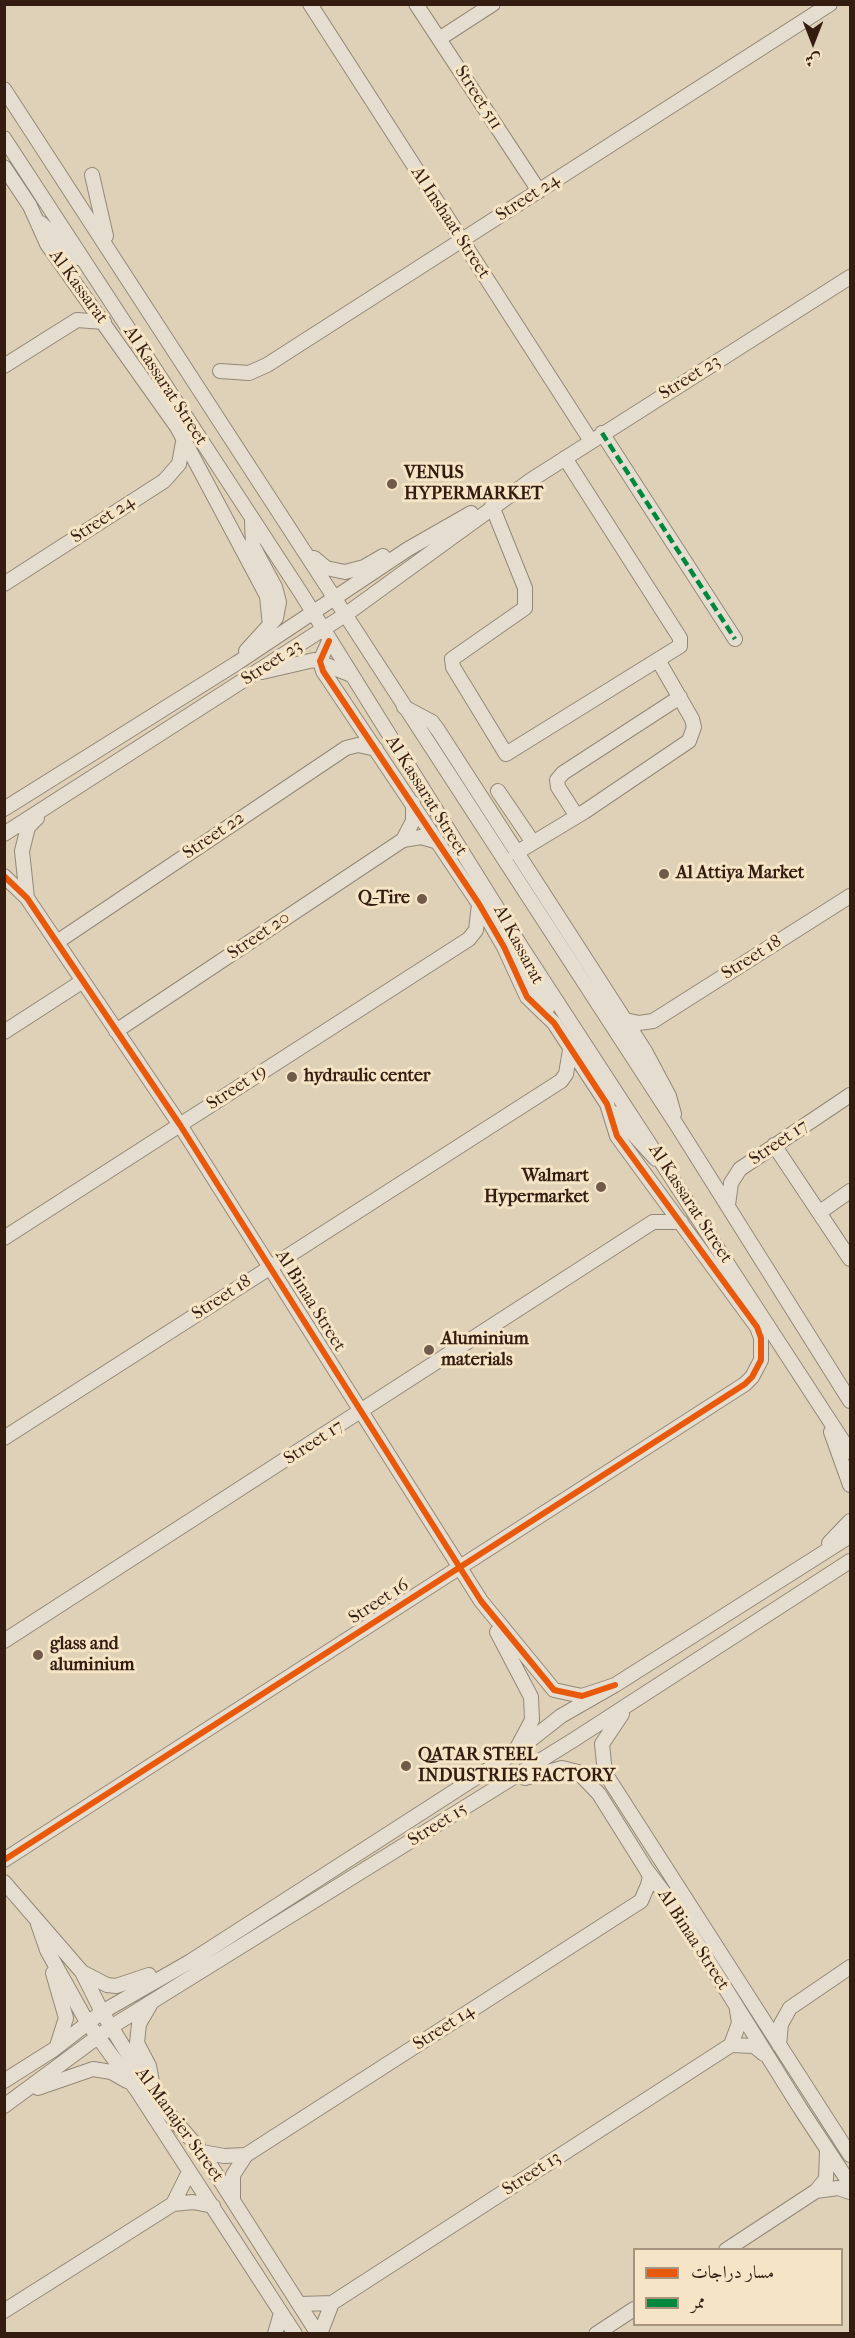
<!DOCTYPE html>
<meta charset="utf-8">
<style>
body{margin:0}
#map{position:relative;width:855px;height:2338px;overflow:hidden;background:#dfd1b7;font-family:"IM FELL French Canon",Amiri,serif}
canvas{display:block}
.frame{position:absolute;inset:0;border:6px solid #351c11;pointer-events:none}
.legend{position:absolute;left:633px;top:2248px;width:210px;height:78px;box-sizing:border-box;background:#f5e4c6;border:2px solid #a8947e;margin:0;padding:8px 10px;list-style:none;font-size:18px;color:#351c11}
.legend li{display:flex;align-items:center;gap:12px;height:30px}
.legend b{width:30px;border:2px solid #a8947e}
.north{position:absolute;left:783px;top:12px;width:60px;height:60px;-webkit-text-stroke:4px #f5e4c6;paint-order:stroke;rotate:180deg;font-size:16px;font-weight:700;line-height:24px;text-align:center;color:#351c11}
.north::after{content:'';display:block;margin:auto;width:21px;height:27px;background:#351c11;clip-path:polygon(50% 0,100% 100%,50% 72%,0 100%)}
</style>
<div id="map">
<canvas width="855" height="2338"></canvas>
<div class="frame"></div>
<ul class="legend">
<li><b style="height:8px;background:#e8590c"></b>مسار دراجات</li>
<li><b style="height:8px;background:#00873e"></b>ممر</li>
</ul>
<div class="north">ش</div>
</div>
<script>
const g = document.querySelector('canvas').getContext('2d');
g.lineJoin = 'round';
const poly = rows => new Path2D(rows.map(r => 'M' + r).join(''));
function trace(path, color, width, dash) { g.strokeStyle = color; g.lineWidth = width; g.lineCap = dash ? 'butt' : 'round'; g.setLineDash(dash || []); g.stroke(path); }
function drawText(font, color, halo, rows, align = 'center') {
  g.font = font + ' "IM FELL French Canon",serif'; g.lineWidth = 6; g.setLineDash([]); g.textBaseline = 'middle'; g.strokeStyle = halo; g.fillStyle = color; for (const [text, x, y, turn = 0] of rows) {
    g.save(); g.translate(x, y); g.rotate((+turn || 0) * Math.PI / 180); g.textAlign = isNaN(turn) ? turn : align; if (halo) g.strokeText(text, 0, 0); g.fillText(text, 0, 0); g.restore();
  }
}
const minor = poly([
 [310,4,591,441],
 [416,4,539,191],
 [439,39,493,4],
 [4,89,678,1127,850,1401],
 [4,138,301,593,522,948,850,1452],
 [4,167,30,206,47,244,177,427,267,596,270,626],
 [92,175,106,236],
 [41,223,77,258],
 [4,366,77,320,104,322],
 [220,371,249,373,267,365,830,4],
 [602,433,735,639],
 [492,506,525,588,525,608,452,659,453,667,506,754,680,646,680,638,565,458],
 [314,558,326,568,345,572,364,567,383,556],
 [4,584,164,481,179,464,183,442],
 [246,651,276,618,279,602,275,587,253,546,252,521],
 [262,672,314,660,349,674],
 [404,707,432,722,438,730,645,1051,669,1096,674,1114],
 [498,791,532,841],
 [4,809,237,663,408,549,471,513],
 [576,815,558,787,557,780,563,773,680,697],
 [4,834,345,615,531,480,850,277],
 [403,840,413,821,413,803],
 [516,853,584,812,689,741,694,727,692,719,658,660],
 [4,876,27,898,180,1125,481,1601,554,1690,582,1696,615,1685],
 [27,898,22,851,28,827,37,818],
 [57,942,346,748,358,745,376,749],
 [525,961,547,1009],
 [625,1020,639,1023,653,1021,850,896],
 [116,1031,403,840,421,837,438,842],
 [4,1032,83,981],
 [614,1113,656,1159],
 [774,1145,850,1259],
 [728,1205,731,1183,740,1169,850,1095],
 [820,1212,850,1191],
 [4,1238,469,939,476,930,479,904],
 [831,1432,850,1485],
 [4,1438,561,1081,566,1074,570,1050],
 [829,1543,850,1521],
 [497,1632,531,1697,532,1720,517,1748],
 [4,1641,653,1222,681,1222],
 [622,1714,602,1744,605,1773,850,2155],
 [525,1778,562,1768,578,1772,599,1794,646,1869,674,1906,800,2108,850,2184],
 [4,1860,745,1384,752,1377,761,1360,761,1338,757,1327,617,1136,607,1104,554,1023,527,997,504,947,479,904,323,671,320,661,329,641],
 [4,1882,82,1972,102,2012,155,2098,202,2152,318,2334],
 [38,1924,47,1950,87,2022,136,2089,295,2334],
 [82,1972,107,1985,116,1986,149,1975],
 [53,1973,66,2018,58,2043],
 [150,2005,139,2024,137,2043,149,2066,153,2087],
 [731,2045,739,2023,737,2010],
 [779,2045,781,2024,790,2008,850,1967],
 [4,2081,53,2050,102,2012,191,1961,514,1753,561,1716,615,1685,850,1536],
 [38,2088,93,2069,111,2072,127,2081],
 [4,2106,111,2027,575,1739,850,1561],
 [202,2152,224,2156,246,2155],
 [816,2191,826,2179,827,2151],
 [233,2199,233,2175,246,2155,641,1901,648,1885,650,1876,647,1871],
 [173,2204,189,2172],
 [726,2250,816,2191,838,2188,850,2192],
 [300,2304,332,2303,731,2045,754,2046,764,2054],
 [4,2311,173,2204,193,2202,213,2206],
 [275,2334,281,2313],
 [320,2334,332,2303],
 [596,2334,634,2309]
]);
const quiet = poly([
 [602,433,735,639]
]);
const cycleway = poly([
 [4,876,27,898,180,1125,481,1601,554,1690,582,1696,615,1685],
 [4,1860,745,1384,752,1377,761,1360,761,1338,757,1327,617,1136,607,1104,554,1023,527,997,504,947,479,904,323,671,320,661,329,641]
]);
const markers = [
 [392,484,6,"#705b4b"],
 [664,874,6,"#705b4b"],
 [422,899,6,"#705b4b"],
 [292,1077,6,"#705b4b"],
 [601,1187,6,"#705b4b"],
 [429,1350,6,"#705b4b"],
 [38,1655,6,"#705b4b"],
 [406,1766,6,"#705b4b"]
];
const streetNames = [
 ["Street 511",478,98,57],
 ["Street 24",528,198,-33],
 ["Al Inshaat Street",450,223,57],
 ["Al Kassarat",78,287,54],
 ["Street 23",690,378,-32],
 ["Al Kassarat Street",165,386,57],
 ["Street 24",103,520,-33],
 ["Street 23",272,663,-33],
 ["Al Kassarat Street",426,796,58],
 ["Street 22",214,836,-34],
 ["Street 20",259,936,-34],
 ["Al Kassarat",518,945,62],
 ["Street 18",752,958,-32],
 ["Street 19",237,1088,-33],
 ["Street 17",779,1143,-34],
 ["Al Kassarat Street",690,1204,57],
 ["Street 18",222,1298,-33],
 ["Al Binaa Street",310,1301,58],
 ["Street 17",314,1443,-33],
 ["Street 16",379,1602,-33],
 ["Street 15",438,1825,-32],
 ["Al Binaa Street",693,1940,57],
 ["Street 14",444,2028,-33],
 ["Al Manajer Street",179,2125,54],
 ["Street 13",532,2174,-33]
];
const poiNames = [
 ["VENUS",404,474],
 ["HYPERMARKET",404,495],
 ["Al Attiya Market",676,874],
 ["Q-Tire",410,899,"right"],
 ["hydraulic center",304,1077],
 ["Walmart",589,1177,"right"],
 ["Hypermarket",589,1198,"right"],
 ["Aluminium",441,1340],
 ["materials",441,1361],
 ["glass and",50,1645],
 ["aluminium",50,1666],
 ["QATAR STEEL",418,1756],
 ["INDUSTRIES FACTORY",418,1777]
];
trace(minor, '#938878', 16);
trace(minor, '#e5ded0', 14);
trace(quiet, '#00873e', 4.5, [9, 4.5]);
trace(cycleway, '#e8590c', 6);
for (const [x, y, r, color] of markers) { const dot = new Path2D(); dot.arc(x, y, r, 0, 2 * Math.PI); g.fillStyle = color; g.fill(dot); trace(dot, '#f5e4c6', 2); }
drawText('18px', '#351c11', '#f5e4c6', streetNames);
drawText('bold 18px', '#351c11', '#f5e4c6', poiNames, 'left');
</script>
